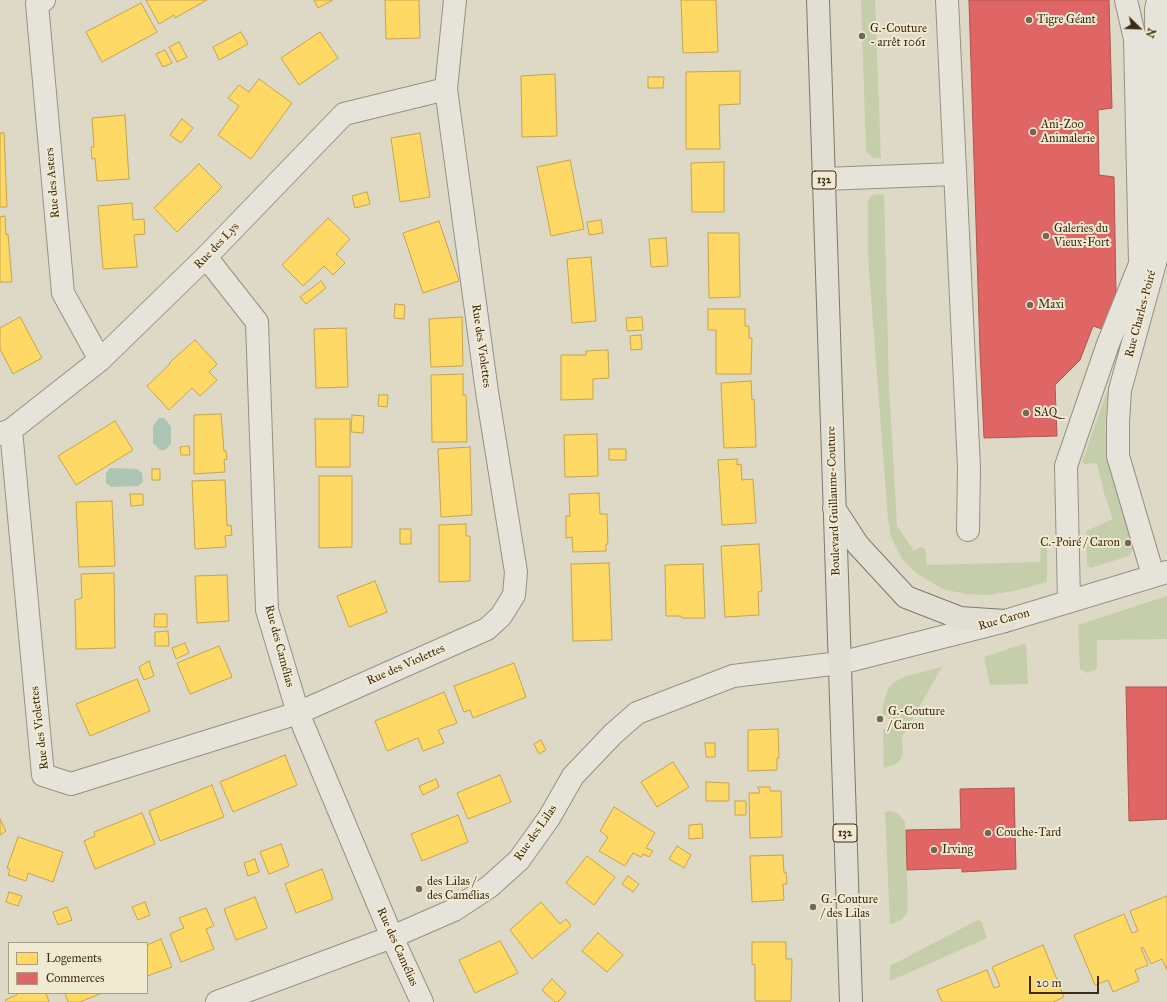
<!DOCTYPE html>
<meta charset="utf-8">
<style>
body{margin:0}
#map{position:relative;width:1167px;height:1002px;overflow:hidden;background:#ded9c6;font-family:"IM FELL Great Primer",serif}
canvas{display:block}
.legend{position:absolute;left:8px;top:942px;width:140px;height:52px;box-sizing:border-box;background:#f1ead3;border:1px solid #a99d87;margin:0;padding:5px 7px;list-style:none;font-size:12px;color:#3d2a14}
.legend li{display:flex;align-items:center;gap:8px;height:20px}
.legend b{width:20px;border:1px solid #a99d87}
.north{position:absolute;left:1119px;top:8px;width:40px;height:40px;-webkit-text-stroke:3px #f1ead3;paint-order:stroke;rotate:113deg;font-size:11px;font-weight:700;line-height:16px;text-align:center;color:#3d2a14}
.north::after{content:'';display:block;margin:auto;width:14px;height:18px;background:#3d2a14;clip-path:polygon(50% 0,100% 100%,50% 72%,0 100%)}
.scale{position:absolute;left:1029px;top:976px;width:70px;height:18px;box-sizing:border-box;border:2px solid #3d2a14;border-top:0;padding-left:5px;font-size:12px;line-height:14px;white-space:nowrap;color:#3d2a14;-webkit-text-stroke:3px #f1ead3;paint-order:stroke}
</style>
<div id="map">
<canvas width="1167" height="1002"></canvas>
<ul class="legend">
<li><b style="height:11px;background:#ffd966"></b>Logements</li>
<li><b style="height:11px;background:#e06666"></b>Commerces</li>
</ul>
<div class="north">N</div>
<div class="scale">20 m</div>
</div>
<script>
const g = document.querySelector('canvas').getContext('2d');
g.lineJoin = 'round';
function fillPath(path, color) { g.fillStyle = color; g.fill(path, 'evenodd'); }
const poly = rows => new Path2D(rows.map(r => 'M' + r).join(''));
function trace(path, color, width, dash) { g.strokeStyle = color; g.lineWidth = width; g.lineCap = dash ? 'butt' : 'round'; g.setLineDash(dash || []); g.stroke(path); }
function drawText(font, color, halo, rows, align = 'center') {
  g.font = font + ' "IM FELL Great Primer",serif'; g.lineWidth = 4; g.setLineDash([]); g.textBaseline = 'middle'; g.strokeStyle = halo; g.fillStyle = color; for (const [text, x, y, turn = 0] of rows) {
    g.save(); g.translate(x, y); g.rotate((+turn || 0) * Math.PI / 180); g.textAlign = isNaN(turn) ? turn : align; if (halo) g.strokeText(text, 0, 0); g.fillText(text, 0, 0); g.restore();
  }
}
const green = poly([
 [861,0,875,0,881,158,873,158,866,151],
 [876,194,884,195,889,387,897,526,914,551,921,547,925,549,927,565,1040,562,1041,546,1045,542,1047,544,1047,582,1014,591,989,595,965,594,943,589,916,573,902,559,891,537,888,519,868,256,868,201,871,196],
 [1109,386,1105,427,1109,462,1133,542,1132,551,1129,556,1090,568,1087,565,1086,531,1113,519,1104,493,1097,463,1085,464,1082,462],
 [1167,596,1167,639,1097,640,1097,669,1087,673,1080,669,1078,625],
 [1026,643,1028,683,1026,684,990,685,984,657],
 [942,667,902,737,903,753,900,760,896,764,884,768,883,729,890,729,889,715,882,715,883,704,888,689,893,683,906,676],
 [891,811,898,813,905,822,908,908,906,915,902,919,894,923,890,924,885,812],
 [978,920,981,921,987,938,890,981,890,966]
]);
const water = poly([
 [159,418,164,418,171,426,171,444,165,450,160,450,153,443,153,426],
 [110,468,137,469,142,473,143,482,138,486,111,487,106,483,106,473]
]);
const homes = poly([
 [146,0,207,0,175,18,174,15,159,24,146,0],
 [314,0,333,0,318,8,314,0],
 [385,0,419,0,420,38,386,39,385,0],
 [681,0,716,0,718,52,683,53,681,0],
 [141,3,157,32,102,62,86,32,141,3],
 [241,32,248,44,219,60,213,47,241,32],
 [320,32,338,58,299,85,281,58,320,32],
 [179,42,187,57,177,62,169,47,179,42],
 [165,50,172,63,163,67,156,54,165,50],
 [740,71,740,104,719,105,720,149,686,149,686,72,740,71],
 [555,74,557,136,522,137,521,76,555,74],
 [648,77,664,77,663,88,648,88,648,77],
 [259,79,292,103,251,159,218,135,239,106,228,98,239,85,249,92,259,79],
 [125,115,129,179,97,181,95,158,92,159,91,147,94,147,92,118,125,115],
 [182,119,193,128,181,143,170,135,182,119],
 [0,133,4,133,7,207,0,207,0,133],
 [420,133,430,197,400,202,391,138,420,133],
 [570,160,584,229,551,236,537,167,570,160],
 [724,162,724,212,692,212,691,163,724,162],
 [199,164,222,187,177,232,154,208,199,164],
 [367,192,370,204,355,208,352,196,367,192],
 [132,203,133,220,144,219,145,234,134,235,137,267,103,269,98,206,132,203],
 [5,216,6,235,8,234,12,282,0,282,0,217,5,216],
 [328,218,350,239,336,254,345,263,333,275,324,266,303,286,282,265,328,218],
 [601,220,603,233,589,235,587,222,601,220],
 [439,221,459,281,423,293,403,233,439,221],
 [708,233,739,233,740,297,709,298,708,233],
 [666,238,668,266,651,267,649,239,666,238],
 [591,257,596,321,572,323,567,259,591,257],
 [321,281,326,288,306,304,300,297,321,281],
 [395,304,405,305,404,319,394,318,395,304],
 [708,309,745,309,745,326,749,326,749,338,752,338,751,374,716,374,716,330,708,330,708,309],
 [20,317,42,358,13,374,0,349,0,328,20,317],
 [462,317,463,366,431,367,429,319,462,317],
 [642,317,643,330,627,331,626,318,642,317],
 [346,328,348,387,316,388,314,329,346,328],
 [641,335,642,349,631,350,630,336,641,335],
 [195,340,217,364,209,372,217,380,200,396,192,388,169,410,147,386,170,364,169,363,195,340],
 [608,350,609,378,593,379,593,399,561,400,561,355,586,355,586,351,608,350],
 [463,374,463,395,466,395,467,442,432,442,431,375,463,374],
 [751,381,752,400,754,399,756,447,724,448,721,383,751,381],
 [379,395,388,395,387,407,378,406,379,395],
 [221,414,224,451,226,451,227,459,224,460,225,472,194,474,194,415,221,414],
 [352,415,364,416,363,433,351,432,352,415],
 [315,419,350,419,350,467,316,467,315,419],
 [115,421,133,450,76,485,58,456,115,421],
 [597,434,598,476,565,477,564,435,597,434],
 [189,446,190,455,181,455,180,447,189,446],
 [470,447,472,515,441,517,438,449,470,447],
 [609,449,626,449,626,460,609,460,609,449],
 [737,459,737,465,741,464,742,480,753,479,756,523,722,525,718,460,737,459],
 [152,469,160,469,160,480,152,480,152,469],
 [319,476,352,476,352,547,319,548,319,476],
 [225,480,227,526,231,525,232,535,225,536,226,547,195,549,192,481,225,480],
 [599,493,600,514,607,514,608,544,606,544,606,551,573,552,572,537,566,538,566,516,570,516,569,494,599,493],
 [130,494,143,494,143,505,131,506,130,494],
 [112,501,115,566,79,567,76,502,112,501],
 [466,524,466,536,470,536,470,581,439,582,439,525,466,524],
 [400,529,411,529,411,544,400,544,400,529],
 [759,544,762,591,758,592,759,615,725,617,721,546,759,544],
 [609,563,612,640,573,641,571,564,609,563],
 [703,564,705,618,682,618,681,616,666,616,665,565,703,564],
 [114,573,115,648,76,649,75,600,82,598,81,574,114,573],
 [227,575,229,621,197,623,195,576,227,575],
 [375,581,387,612,349,627,337,596,375,581],
 [155,614,167,614,167,627,154,627,155,614],
 [168,631,169,646,155,646,155,632,168,631],
 [185,643,189,653,176,659,172,648,185,643],
 [219,646,232,677,190,694,177,663,219,646],
 [149,661,154,676,144,680,139,667,149,661],
 [514,663,526,697,473,718,470,710,464,712,454,686,514,663],
 [137,679,150,711,90,736,76,704,137,679],
 [444,692,457,723,438,730,444,743,423,751,418,738,387,751,375,721,444,692],
 [778,729,779,758,777,758,777,770,748,771,748,730,778,729],
 [541,740,546,750,539,754,534,744,541,740],
 [705,743,715,743,715,757,706,757,705,743],
 [285,755,297,785,233,812,220,782,285,755],
 [673,762,689,787,657,807,641,782,673,762],
 [500,775,511,802,468,819,457,793,500,775],
 [436,779,439,787,423,795,419,786,436,779],
 [706,782,729,783,729,801,706,801,706,782],
 [212,785,224,817,160,841,149,811,212,785],
 [758,787,770,787,770,791,781,791,782,837,750,838,749,793,760,793,758,787],
 [735,801,746,801,746,815,735,815,735,801],
 [614,807,655,833,646,848,653,851,649,857,643,854,641,857,633,853,625,866,599,851,608,837,600,831,614,807],
 [142,813,155,844,95,869,84,841,95,836,94,832,142,813],
 [458,815,468,842,422,861,411,834,458,815],
 [0,819,6,831,0,835,0,819],
 [702,824,703,838,689,839,689,825,702,824],
 [18,837,63,852,53,882,28,873,26,881,8,875,10,869,7,868,18,837],
 [281,844,289,866,269,874,260,852,281,844],
 [677,846,691,855,684,868,669,859,677,846],
 [783,855,784,873,786,872,787,884,783,884,784,900,752,902,750,856,783,855],
 [587,856,615,877,594,905,566,883,587,856],
 [255,859,259,872,248,876,244,863,255,859],
 [322,869,333,899,296,913,285,884,322,869],
 [628,876,639,884,633,892,622,884,628,876],
 [9,892,22,896,18,906,6,902,9,892],
 [1167,896,1167,970,1162,959,1151,964,1143,947,1141,948,1148,965,1135,970,1139,981,1113,992,1108,980,1095,985,1074,935,1124,914,1132,933,1138,931,1130,911,1167,896],
 [255,897,267,928,236,940,224,909,255,897],
 [145,902,150,915,138,920,132,907,145,902],
 [541,902,560,924,566,919,571,926,532,959,510,930,541,902],
 [67,907,72,920,58,925,53,912,67,907],
 [206,908,214,926,206,929,214,949,181,962,170,934,184,928,179,918,206,908],
 [598,933,623,955,607,972,582,951,598,933],
 [161,939,172,967,147,976,147,945,161,939],
 [500,941,518,973,475,993,459,960,500,941],
 [752,942,786,942,786,959,792,959,791,1001,755,1001,755,965,752,964,752,942],
 [1043,945,1064,997,1053,1002,942,1002,937,990,987,970,994,988,1000,986,992,967,1043,945],
 [552,979,566,993,558,1002,555,1002,542,990,552,979],
 [16,993,46,993,49,1002,6,1002,5,1000,17,995,16,993],
 [65,993,102,993,80,1002,68,1002,65,993]
]);
const shops = poly([
 [969,0,1109,0,1112,108,1098,110,1099,175,1114,177,1116,294,1105,330,1093,326,1080,360,1055,385,1057,436,984,438,980,351,969,0],
 [1126,687,1167,687,1167,819,1129,821,1126,687],
 [1014,788,1016,869,962,872,962,868,907,870,906,830,961,829,960,789,1014,788]
]);
const minor = poly([
 [44,0,37,4,63,293,100,360],
 [947,0,969,468,968,530],
 [824,179,955,174],
 [206,257,257,322,267,610,298,713,392,937,422,1002],
 [11,430,43,775,71,784,298,713,487,629,501,616,514,595,516,572,487,392,446,89,455,0],
 [0,434,11,430,100,360,206,257,344,114,446,89],
 [1153,575,1118,456,1118,422,1120,390,1158,252,1156,10,1158,0],
 [1069,601,1066,466,1108,344,1140,264,1135,39,1126,0],
 [217,1002,392,937,454,910,489,887,519,860,549,818,573,776,613,734,637,713,733,676,840,663,1005,621,1167,572]
]);
const major = poly([
 [818,0,851,1002],
 [834,508,858,545,906,597,960,618,1005,621]
]);
const markers = [
 [1029,20,4,"#756752"],
 [862,36,4,"#756752"],
 [1033,132,4,"#756752"],
 [1046,236,4,"#756752"],
 [1030,305,4,"#756752"],
 [1026,413,4,"#756752"],
 [1128,543,4,"#756752"],
 [880,719,4,"#756752"],
 [988,833,4,"#756752"],
 [934,850,4,"#756752"],
 [419,889,4,"#756752"],
 [813,907,4,"#756752"]
];
const shields = [
 [824,180,24],
 [845,833,24]
];
const shieldNames = [
 ["132",824,180],
 ["132",845,833]
];
const poiNames = [
 ["Tigre Géant",1037,20],
 ["G.-Couture",870,29],
 ["- arrêt 1061",870,43],
 ["Ani-Zoo",1041,125],
 ["Animalerie",1041,139],
 ["Galeries du",1054,229],
 ["Vieux-Fort",1054,243],
 ["Maxi",1038,305],
 ["SAQ",1034,413],
 ["C.-Poiré / Caron",1120,543,"right"],
 ["G.-Couture",888,712],
 ["/ Caron",888,726],
 ["Couche-Tard",996,833],
 ["Irving",942,850],
 ["des Lilas /",427,882],
 ["des Camélias",427,896],
 ["G.-Couture",821,900],
 ["/ des Lilas",821,914]
];
const streetNames = [
 ["Rue des Asters",53,183,-95],
 ["Rue des Lys",217,246,-46],
 ["Rue Charles-Poiré",1141,314,-75],
 ["Rue des Violettes",481,346,82],
 ["Boulevard Guillaume-Couture",834,501,-92],
 ["Rue Caron",1004,620,-16],
 ["Rue des Camélias",279,646,75],
 ["Rue des Violettes",406,665,-24],
 ["Rue des Violettes",40,728,-97],
 ["Rue des Lilas",536,833,-55],
 ["Rue des Camélias",397,947,66]
];
fillPath(green, '#c5cdaa');
fillPath(water, '#acc5b5');
fillPath(homes, '#ffd966');
trace(homes, '#c5a44d', 1);
fillPath(shops, '#e06666');
trace(shops, '#af544d', 1);
trace(minor, '#959083', 24);
trace(major, '#7e786b', 24);
trace(minor, '#e6e3da', 22);
trace(major, '#e1ded3', 22);
for (const [x, y, r, color] of markers) { const dot = new Path2D(); dot.arc(x, y, r, 0, 2 * Math.PI); g.fillStyle = color; g.fill(dot); trace(dot, '#f1ead3', 1.5); }
for (const [x, y, w] of shields) { const box = new Path2D(); box.roundRect(x - w / 2, y - 9, w, 18, 3); g.fillStyle = '#f1ead3'; g.fill(box); trace(box, '#3d2a14', 1); }
drawText('bold 11px', '#3d2a14', null, shieldNames);
drawText('12px', '#3d2a14', '#f1ead3', poiNames, 'left');
drawText('12px', '#3d2a14', '#f1ead3', streetNames);
</script>
